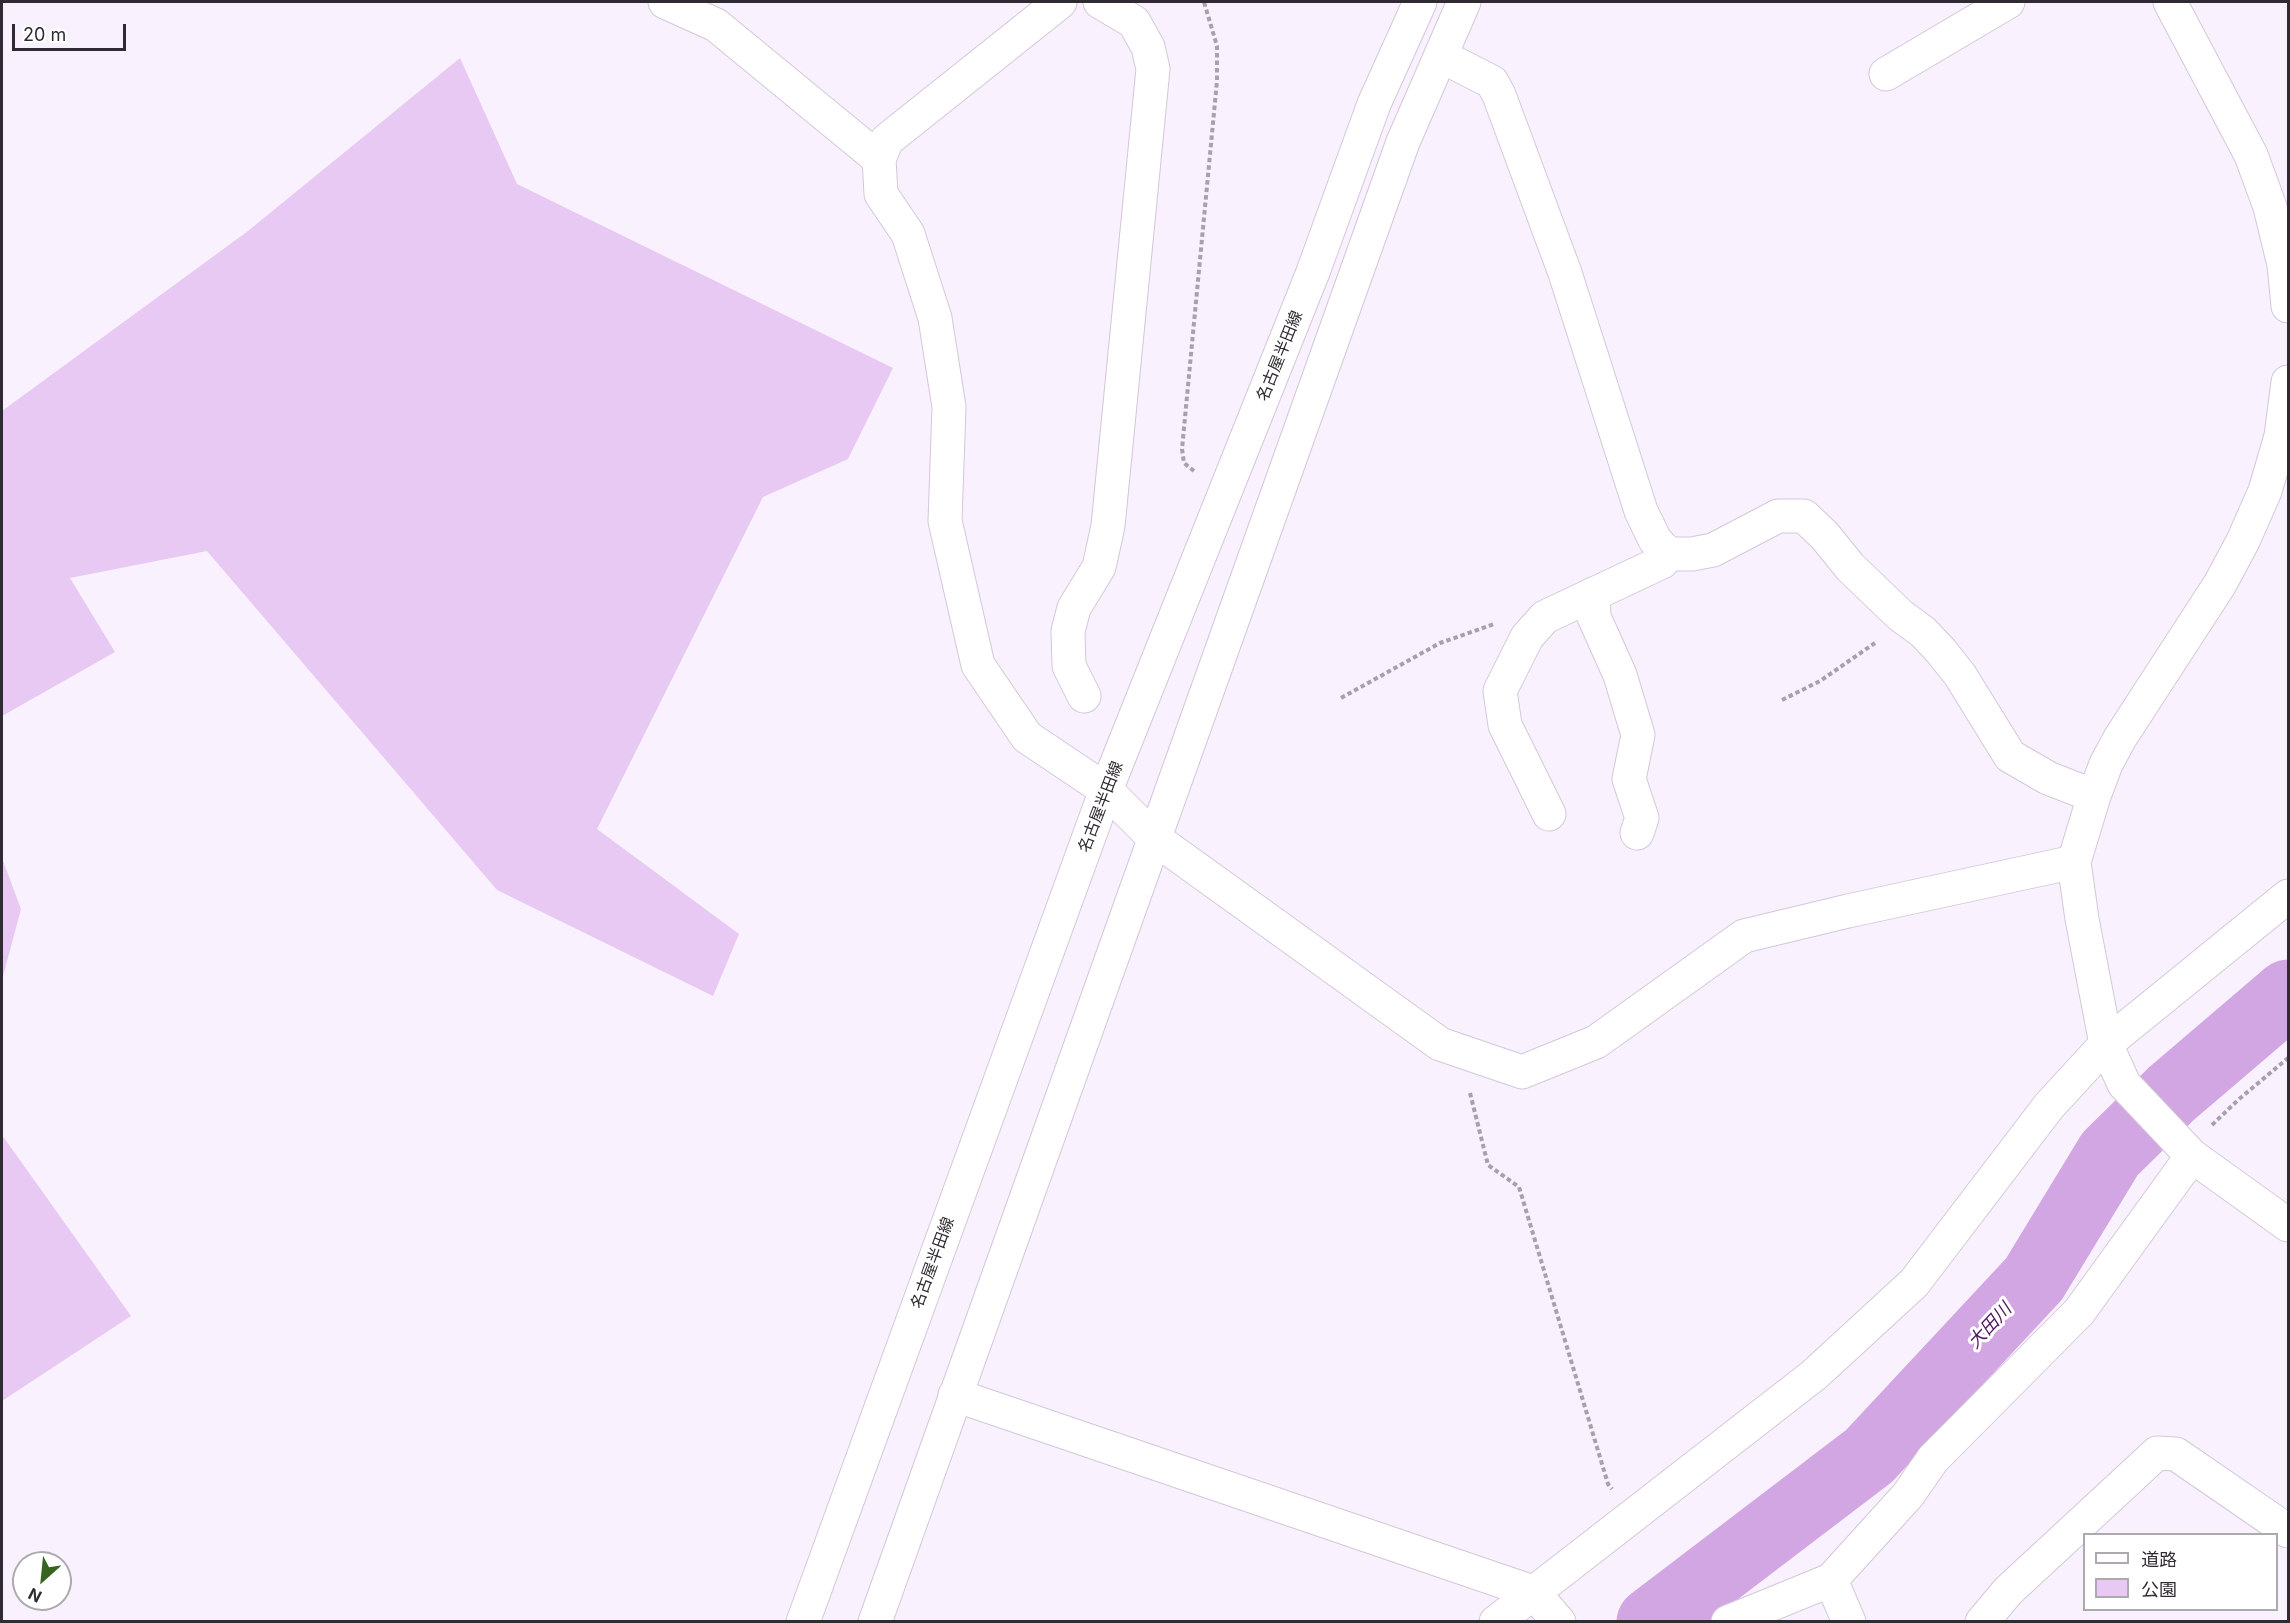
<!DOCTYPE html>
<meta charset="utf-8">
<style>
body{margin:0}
#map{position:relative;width:2290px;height:1623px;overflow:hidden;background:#f9f1fd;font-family:Inter,"Noto Sans JP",sans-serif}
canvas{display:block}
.frame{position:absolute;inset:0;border:3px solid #302b32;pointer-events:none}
.legend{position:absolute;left:2083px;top:1533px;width:195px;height:78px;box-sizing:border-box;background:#fff;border:2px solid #acaaad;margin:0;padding:8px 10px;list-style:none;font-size:18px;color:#302b32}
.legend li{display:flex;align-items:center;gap:12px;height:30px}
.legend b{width:30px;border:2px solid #acaaad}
.north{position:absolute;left:12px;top:1551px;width:60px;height:60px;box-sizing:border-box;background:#fff;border:2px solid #acaaad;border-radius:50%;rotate:207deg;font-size:16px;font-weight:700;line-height:24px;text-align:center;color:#302b32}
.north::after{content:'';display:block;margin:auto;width:21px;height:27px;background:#386422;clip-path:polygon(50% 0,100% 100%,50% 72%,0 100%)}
.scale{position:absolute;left:12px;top:24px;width:114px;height:27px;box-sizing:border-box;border:3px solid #302b32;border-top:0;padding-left:8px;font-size:18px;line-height:21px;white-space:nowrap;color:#302b32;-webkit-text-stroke:4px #fff;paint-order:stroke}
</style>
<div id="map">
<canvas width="2290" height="1623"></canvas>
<div class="frame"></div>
<ul class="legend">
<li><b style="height:8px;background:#fff"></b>道路</li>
<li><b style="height:16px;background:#e8c9f3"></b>公園</li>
</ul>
<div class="north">N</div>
<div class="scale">20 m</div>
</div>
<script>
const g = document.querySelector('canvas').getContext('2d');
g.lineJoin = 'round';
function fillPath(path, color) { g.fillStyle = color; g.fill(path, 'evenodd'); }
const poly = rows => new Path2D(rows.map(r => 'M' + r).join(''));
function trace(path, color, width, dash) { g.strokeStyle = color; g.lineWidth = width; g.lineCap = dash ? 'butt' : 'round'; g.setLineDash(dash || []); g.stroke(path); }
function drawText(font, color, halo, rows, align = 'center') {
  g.font = font + ' Inter,"Noto Sans JP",sans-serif'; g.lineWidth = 6; g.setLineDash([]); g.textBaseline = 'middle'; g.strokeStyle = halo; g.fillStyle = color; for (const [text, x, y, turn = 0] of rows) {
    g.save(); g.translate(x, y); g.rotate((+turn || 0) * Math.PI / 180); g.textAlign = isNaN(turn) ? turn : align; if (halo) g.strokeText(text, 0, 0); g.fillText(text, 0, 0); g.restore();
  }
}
const green = poly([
 [460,58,517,184,893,368,848,459,763,497,597,829,739,934,713,996,497,890,207,551,70,578,115,652,2,716,2,411,248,231],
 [2,858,21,909,2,980],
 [2,1135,131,1316,2,1401]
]);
const river = poly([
 [1651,1622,1869,1456,2034,1279,2110,1154,2171,1094,2288,994]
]);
const path = poly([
 [1194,471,1184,463,1182,449,1217,81,1217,46,1204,2],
 [1341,698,1440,643,1494,624],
 [1782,700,1820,681,1875,643],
 [1470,1093,1488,1165,1519,1187,1608,1484,1612,1489],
 [2212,1125,2238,1100,2288,1058]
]);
const minor = poly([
 [665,2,716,25,879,159,881,194,908,234,935,318,949,407,945,521,978,665,1027,737,1106,790,1154,838,1440,1044,1522,1072,1596,1042,1744,936,1848,911,2074,862],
 [2170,2,2251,155,2270,207,2284,265,2288,306],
 [1441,56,1492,82,1499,95,1565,273,1641,511,1655,540,1668,554,1692,554,1713,550,1778,516,1804,516,1825,536,1850,567,1900,615,1923,632,1941,651,1960,675,2010,756,2048,778,2094,796],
 [1886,74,2008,2],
 [879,159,887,140,1060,2],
 [2288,382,2281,436,2265,491,2243,541,2220,584,2120,738,2106,764,2094,796,2074,862,2082,919,2106,1044,2124,1084,2192,1156,2288,1225],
 [1593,594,1594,617,1620,675,1638,735,1629,779,1642,818,1637,833],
 [1084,696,1069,666,1068,631,1074,608,1099,567,1108,526,1153,69,1148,47,1134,22,1100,2],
 [1549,814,1505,725,1500,691,1527,637,1545,617,1662,562,1668,554],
 [955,1395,1533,1592,1559,1622],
 [1831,1580,1849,1622],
 [1496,1622,1814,1375,1914,1283,2049,1106,2106,1044,2288,896],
 [1728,1622,1831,1580,1908,1495,1933,1459,2079,1312,2192,1156],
 [1982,1622,2008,1591,2157,1453,2176,1454,2288,1531]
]);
const major = poly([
 [803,1622,1106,790,1313,272,1374,104,1420,2],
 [875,1622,1403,142,1464,2]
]);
const streetNames = [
 ["名古屋半田線",1280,356,-68],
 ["名古屋半田線",1101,807,-69],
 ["名古屋半田線",933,1263,-70]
];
const waterNames = [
 ["大田川",1990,1326,-47]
];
fillPath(green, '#e8c9f3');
trace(river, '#d1a6e2', 69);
trace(minor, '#d4c7d9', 35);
trace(major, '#d4c7d9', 35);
trace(path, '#a8a1ab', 4, [4.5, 3]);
trace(minor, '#fff', 33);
trace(major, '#fff', 33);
drawText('16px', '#302b32', '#fff', streetNames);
drawText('italic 18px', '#4e185f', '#fff', waterNames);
</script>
